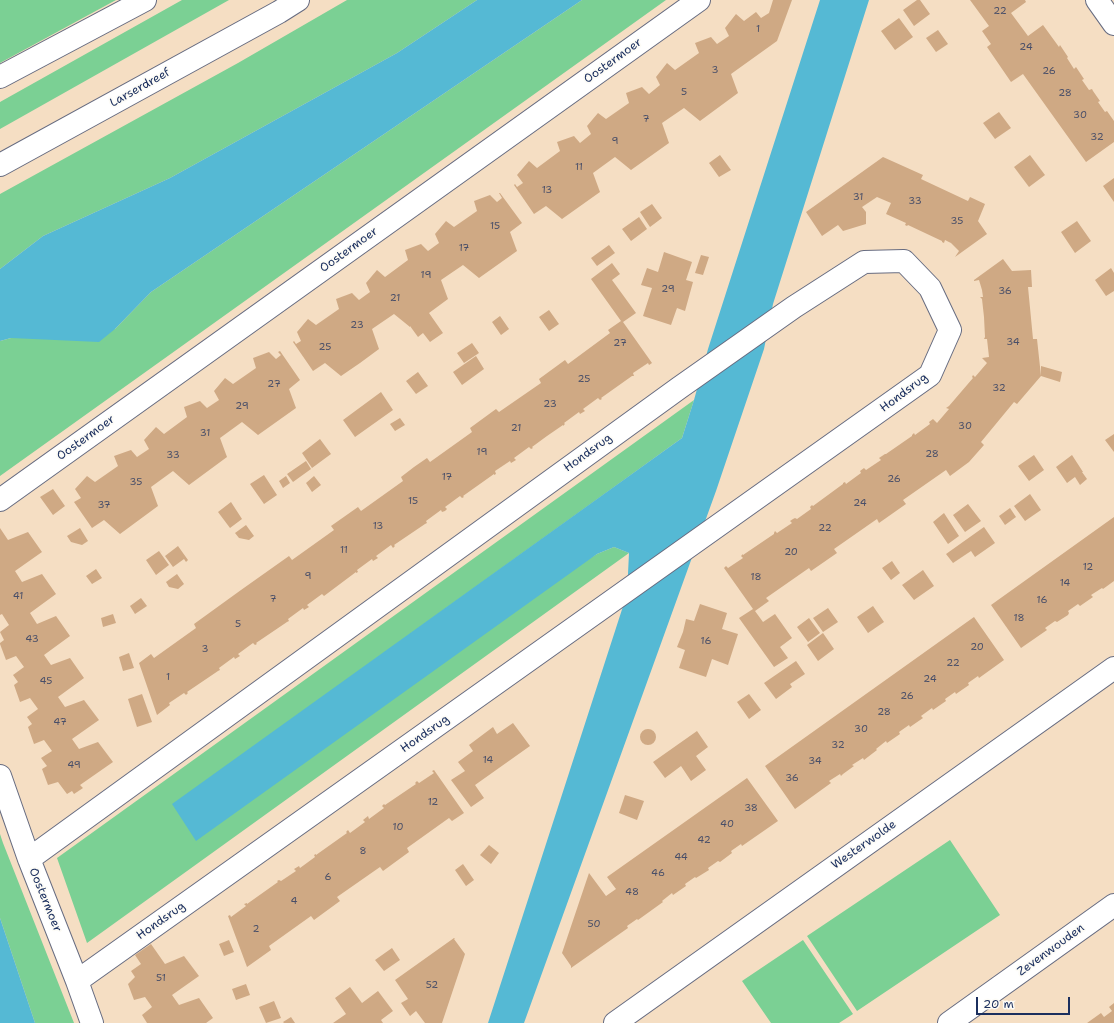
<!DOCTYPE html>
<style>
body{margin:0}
#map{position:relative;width:1114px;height:1023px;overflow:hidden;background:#f5dec3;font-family:"Shantell Sans",sans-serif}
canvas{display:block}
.scale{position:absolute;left:976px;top:997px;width:94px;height:18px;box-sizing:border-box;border:2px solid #1b2f5e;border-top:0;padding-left:5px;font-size:12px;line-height:14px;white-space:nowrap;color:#1b2f5e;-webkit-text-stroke:3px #fdfcf7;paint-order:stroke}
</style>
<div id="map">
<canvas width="1114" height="1023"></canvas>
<div class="scale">20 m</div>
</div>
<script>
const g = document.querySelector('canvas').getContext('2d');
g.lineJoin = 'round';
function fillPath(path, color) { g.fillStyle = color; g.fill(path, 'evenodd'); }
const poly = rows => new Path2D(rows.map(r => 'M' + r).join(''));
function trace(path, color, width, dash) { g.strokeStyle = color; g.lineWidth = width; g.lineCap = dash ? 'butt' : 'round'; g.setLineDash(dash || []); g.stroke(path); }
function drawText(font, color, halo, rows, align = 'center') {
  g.font = font + ' "Shantell Sans",sans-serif'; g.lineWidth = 3.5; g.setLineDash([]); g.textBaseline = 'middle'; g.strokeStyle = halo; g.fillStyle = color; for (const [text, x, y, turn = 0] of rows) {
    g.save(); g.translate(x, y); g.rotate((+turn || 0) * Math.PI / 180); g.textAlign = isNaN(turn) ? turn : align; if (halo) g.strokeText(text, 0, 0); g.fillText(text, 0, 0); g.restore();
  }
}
const green = poly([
 [0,0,116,0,0,63],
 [182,0,229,0,0,129,0,102],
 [347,0,477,0,397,53,170,178,43,236,0,269,0,194,238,63],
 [582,0,666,0,0,476,0,341,11,338,115,329,151,292],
 [694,400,682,438,173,805,597,554,614,547,629,553,87,943,57,858],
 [0,834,3,843,74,1023,35,1023,0,918],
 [950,840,1000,915,857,1011,807,936],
 [803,940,853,1014,839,1023,771,1023,742,981]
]);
const water = poly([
 [477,0,582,0,151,292,115,329,99,342,11,338,0,341,0,269,43,236,170,178,397,53],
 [820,0,869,0,773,304,764,349,716,491,524,1023,488,1023,627,594,629,553,614,547,597,554,196,841,172,804,682,438,694,400,708,349],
 [0,918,35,1023,0,1023]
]);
const building = poly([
 [773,0,792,0,777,41,731,74,738,93,700,121,684,108,662,123,669,143,631,170,615,157,593,173,600,192,562,219,546,206,534,214,514,185,515,184,517,187,523,183,517,175,529,161,537,168,560,151,557,142,574,136,580,143,591,134,587,126,598,113,606,119,629,103,626,93,642,87,649,94,660,85,656,77,667,63,675,70,699,53,695,43,711,37,717,44,729,36,725,28,736,14,744,21,756,12,761,18,769,13],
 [917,0,920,0,930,14,914,26,903,10],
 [970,0,1025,0,1026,2,1011,13,1028,36,1043,25,1059,47,1060,45,1068,57,1067,58,1074,69,1076,67,1084,79,1082,80,1089,90,1092,89,1093,91,1100,101,1098,102,1105,112,1107,111,1114,121,1114,142,1086,162,1023,74,1011,82,987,47,991,44,982,31,989,26],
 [899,18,913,37,895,50,881,31],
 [938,30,948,44,936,52,926,38],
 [999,112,1011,128,995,139,983,123],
 [720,155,731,170,719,177,709,163],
 [1030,155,1045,175,1029,187,1014,167],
 [883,157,923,175,921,179,968,201,970,197,985,204,978,221,987,234,955,257,959,251,951,243,945,240,944,243,942,242,942,241,908,225,907,226,905,225,906,223,886,214,891,203,877,197,862,207,866,212,866,224,843,231,838,225,822,236,806,212],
 [1114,178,1114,202,1103,186],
 [499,193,500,193,522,223,510,232,517,251,479,278,463,265,441,280,448,299,429,313,443,333,430,342,423,333,418,337,410,326,410,327,394,314,372,329,379,349,360,363,341,376,325,363,313,371,293,342,294,341,296,344,301,341,297,332,308,319,316,325,339,309,336,299,352,293,359,300,370,292,366,283,377,270,385,277,408,260,405,250,421,244,428,251,439,243,435,234,446,221,454,227,477,211,474,201,490,195,497,202,502,198],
 [652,204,662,218,650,227,640,212],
 [639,217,647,229,631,241,622,229],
 [1077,221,1091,241,1075,253,1061,232],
 [609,245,615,253,597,266,591,258],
 [664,252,692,262,686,280,693,282,685,311,677,308,671,325,643,316,652,288,641,285,647,268,658,272],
 [701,255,709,257,703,275,695,273],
 [1003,259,1012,271,1031,270,1032,287,1028,287,1033,339,1037,339,1041,376,1017,404,1014,402,981,442,984,445,969,462,950,476,946,470,903,500,906,504,879,523,877,519,834,549,837,553,811,571,809,568,766,598,769,601,755,611,763,622,775,614,792,638,780,647,788,658,774,667,739,618,753,609,724,568,726,566,728,568,743,558,741,556,743,554,743,555,774,534,774,533,775,531,777,533,792,523,790,521,793,519,795,518,797,519,811,509,810,507,812,505,813,506,843,484,843,483,845,482,846,484,861,473,860,471,864,468,866,470,881,460,879,458,885,454,886,454,912,436,912,435,914,433,915,435,930,424,929,422,933,419,937,423,949,409,946,408,949,406,973,378,972,377,973,375,975,377,987,363,982,358,989,357,987,339,984,339,985,337,984,317,982,299,980,297,983,297,982,290,979,280,974,281,974,280],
 [612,263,620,274,612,280,636,313,623,322,652,363,649,365,648,363,633,373,634,376,632,376,601,398,602,399,600,400,598,398,583,409,585,411,580,414,579,412,564,423,565,424,563,426,563,425,547,436,532,447,533,448,531,449,529,447,514,458,516,460,511,463,510,461,495,471,496,474,494,475,494,474,463,496,464,497,462,498,460,496,445,507,447,509,445,511,442,512,441,510,426,521,427,523,425,524,394,545,395,546,393,548,391,545,376,556,378,558,373,561,372,559,357,570,358,572,356,573,356,572,324,596,322,594,307,605,309,607,304,610,303,608,288,619,289,621,287,622,256,643,257,644,255,645,253,643,238,654,240,656,235,659,234,657,219,668,220,670,218,671,187,692,188,693,186,695,184,693,169,703,170,705,157,715,139,663,151,654,154,658,196,628,194,624,241,590,289,556,292,560,334,530,331,526,358,507,361,511,403,481,401,477,414,467,427,458,430,462,472,432,470,428,496,409,499,412,541,383,539,379,565,360,568,364,610,333,608,330,621,321,591,279],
 [1111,268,1114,273,1114,291,1106,296,1095,280],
 [549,310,559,324,549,331,539,317],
 [500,316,509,329,501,335,492,322],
 [472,343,479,353,464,363,457,353],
 [280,351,300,380,289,389,296,408,258,435,242,422,220,438,227,457,189,485,173,471,151,487,158,506,120,534,104,520,92,528,74,502,81,498,75,489,87,476,95,482,118,466,114,456,131,450,137,457,149,449,144,440,156,427,164,434,187,417,184,407,200,401,207,408,219,400,214,391,225,378,233,384,256,368,253,358,269,352,276,359,281,355,278,352],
 [476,356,484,369,462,385,453,372],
 [1041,366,1062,372,1060,382,1041,376],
 [418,372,428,386,416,394,406,381],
 [381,392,393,410,355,437,343,420],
 [400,418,405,425,395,431,390,424],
 [1114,434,1114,452,1105,440],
 [320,439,331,454,312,468,302,453],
 [1034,455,1044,470,1029,481,1018,466],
 [1072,455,1083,472,1082,472,1087,479,1080,485,1075,477,1067,483,1056,467],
 [306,461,311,469,293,482,287,474],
 [264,475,277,495,264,504,250,484],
 [286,476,290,483,283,488,279,481],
 [314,476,321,485,312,492,306,483],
 [53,489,65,506,53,515,40,497],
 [1030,494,1041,510,1025,521,1014,506],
 [231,502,242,519,230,528,218,512],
 [968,504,981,521,965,532,953,515],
 [1010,508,1016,517,1005,525,999,516],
 [944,513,959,536,948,544,933,522],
 [1114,517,1114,581,1103,589,1102,588,1091,595,1093,597,1080,606,1078,604,1068,611,1069,613,1068,615,1057,622,1055,621,1045,628,1047,630,1021,648,991,605],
 [246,525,254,536,249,540,239,538,235,533],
 [984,527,995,543,975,557,971,551,953,563,946,554],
 [0,528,8,540,28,532,42,552,15,571,22,582,42,574,56,594,30,613,37,624,56,616,70,636,44,655,51,665,70,658,84,678,58,697,65,707,84,700,99,720,72,739,79,749,98,742,113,762,80,785,83,788,74,794,72,791,67,794,58,782,48,785,42,769,47,766,41,758,52,751,44,740,34,744,28,727,32,724,27,717,38,709,30,698,20,702,14,685,18,682,13,675,24,667,16,656,6,660,0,644,0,643,4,640,0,632,9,625,2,614,0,615],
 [80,528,88,541,82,545,71,542,67,536],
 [178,546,188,560,186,562,184,559,173,567,165,556],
 [159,551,169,565,156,575,146,560],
 [892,561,900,573,891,580,882,568],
 [96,569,102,578,92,584,86,576],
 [923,570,934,586,914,600,902,585],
 [177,574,184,584,178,589,169,587,166,582],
 [141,598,147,606,135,614,130,606],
 [700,604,727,613,722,629,738,634,728,665,712,659,706,677,679,668,685,650,677,647,683,632,686,619,694,621],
 [873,606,884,622,868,633,857,617],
 [828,608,838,622,823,632,813,618],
 [113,614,116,623,103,627,101,618],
 [974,617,1004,660,979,678,978,676,968,683,969,685,956,694,955,692,945,699,946,701,933,710,932,708,921,716,923,718,910,727,909,725,899,732,900,734,887,743,886,741,876,749,877,750,864,760,863,758,852,765,854,766,843,774,841,776,840,774,829,781,831,783,795,809,765,766],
 [809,618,820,633,808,642,797,627],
 [823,633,834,649,818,661,807,645],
 [129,653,134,668,123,671,119,657],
 [796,661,805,674,790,684,792,687,776,699,764,683],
 [142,694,152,722,137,727,128,699],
 [749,694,761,710,749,719,737,702],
 [513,723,530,746,475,785,484,798,471,807,451,780,465,771,458,762,473,751,469,745,493,727,497,734],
 '640 737a8 8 0 1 1 16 0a8 8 0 1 1-16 0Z',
 [697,731,708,747,696,756,706,770,691,781,681,766,665,778,653,762],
 [434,770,464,813,452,821,449,818,407,848,409,852,383,871,380,867,337,897,340,901,314,920,311,916,269,946,271,950,247,967,228,916,230,915,231,917,246,906,244,904,247,903,247,904,278,882,277,881,279,880,281,881,296,871,294,869,299,866,300,868,315,857,314,855,316,854,316,855,347,833,346,832,348,830,350,833,365,822,363,820,368,816,369,819,384,808,382,806,384,804,385,805,416,784,415,783,417,781,419,783,434,773,432,771],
 [747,778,778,821,742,846,741,844,731,851,732,853,720,862,718,861,708,868,709,870,696,878,695,877,685,884,686,886,673,895,672,893,662,901,663,902,638,920,637,919,627,926,628,928,571,968,571,966,562,953,589,873,606,896,616,889,607,877],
 [625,795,644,801,637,820,619,813],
 [489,845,499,853,491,864,480,855],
 [463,864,474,880,466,886,455,870],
 [454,938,455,939,454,939,465,954,442,1023,425,1023,416,1011,410,1016,401,1003,408,999,395,980],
 [229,940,234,952,224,956,219,944],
 [151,944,165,964,184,956,199,976,172,995,179,1005,199,998,213,1018,206,1023,147,1023,142,1015,152,1007,145,997,134,1000,128,984,135,977,131,971,141,964,135,955],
 [392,948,400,960,384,971,375,960],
 [246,984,250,995,236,1000,232,989],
 [350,987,362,1003,378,991,393,1011,381,1020,383,1023,333,1023,346,1014,335,998],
 [274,1001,281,1018,266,1023,259,1007],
 [1114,1003,1114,1023,1087,1023,1101,1013,1104,1017,1112,1011,1109,1007],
 [291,1017,295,1023,284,1023,283,1022]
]);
const street = poly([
 [0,500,699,0],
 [0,776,29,859,77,981,92,1023],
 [29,859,679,388,794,307,864,262,904,261,930,288,950,330,930,375,77,981],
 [615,1023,1114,668],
 [949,1023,1114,905]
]);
const secondary = poly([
 [1097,0,1114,24],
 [0,77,145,0],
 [0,165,279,12,298,0]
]);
const numberNames = [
 ["22",1000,11],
 ["1",758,29],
 ["24",1026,47],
 ["3",715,70],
 ["26",1049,71],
 ["5",684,92],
 ["28",1065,93],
 ["30",1080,115],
 ["7",646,119],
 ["32",1097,137],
 ["9",615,141],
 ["11",579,167],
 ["13",547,190],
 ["31",858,197],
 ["33",915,201],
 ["35",957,221],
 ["15",495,226],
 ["17",464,248],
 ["19",426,275],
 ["29",668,289],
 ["36",1005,291],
 ["21",395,298],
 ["23",357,325],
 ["34",1013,342],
 ["27",620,343],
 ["25",325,347],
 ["25",584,379],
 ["27",274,384],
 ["32",999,388],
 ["23",550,404],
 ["29",242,406],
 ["30",965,426],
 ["21",516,428],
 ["31",205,433],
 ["19",482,452],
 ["28",932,454],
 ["33",173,455],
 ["17",447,477],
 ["26",894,479],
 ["35",136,482],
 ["15",413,501],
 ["24",860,503],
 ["37",104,505],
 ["13",378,526],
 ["22",825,528],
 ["11",344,550],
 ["20",791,552],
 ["12",1088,567],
 ["9",308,576],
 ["18",756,577],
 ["14",1065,583],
 ["41",18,596],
 ["7",273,599],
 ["16",1042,600],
 ["18",1019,618],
 ["5",238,624],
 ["43",32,639],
 ["16",706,641],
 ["20",977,647],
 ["3",205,649],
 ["22",953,663],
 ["1",168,677],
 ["24",930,679],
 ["45",46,681],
 ["26",907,696],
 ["28",884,712],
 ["47",60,722],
 ["30",861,729],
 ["32",838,745],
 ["14",488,760],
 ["34",815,761],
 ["49",74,765],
 ["36",792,778],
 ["12",433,802],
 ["38",751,808],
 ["40",727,824],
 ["10",398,827],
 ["42",704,840],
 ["8",363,851],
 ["44",681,857],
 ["46",658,873],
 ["6",328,877],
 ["48",632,892],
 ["4",294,901],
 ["50",594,924],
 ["2",256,929],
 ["51",161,978],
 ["52",432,985]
];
const streetNames = [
 ["Oostermoer",613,61,-36],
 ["Larserdreef",140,88,-29],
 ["Oostermoer",349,250,-36],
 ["Hondsrug",904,393,-37],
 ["Oostermoer",86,438,-36],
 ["Hondsrug",588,453,-36],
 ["Hondsrug",425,734,-35],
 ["Westerwolde",864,845,-35],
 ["Oostermoer",45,900,68],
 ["Hondsrug",161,921,-35],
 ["Zevenwouden",1051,950,-36]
];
fillPath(green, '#7bd094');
fillPath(water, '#55b9d4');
fillPath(building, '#cfa984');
trace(street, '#676c81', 24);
trace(secondary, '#676c81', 24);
trace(street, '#fff', 22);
trace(secondary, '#fff', 22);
drawText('10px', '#484e68', null, numberNames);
drawText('12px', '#1b2f5e', '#fdfcf7', streetNames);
</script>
